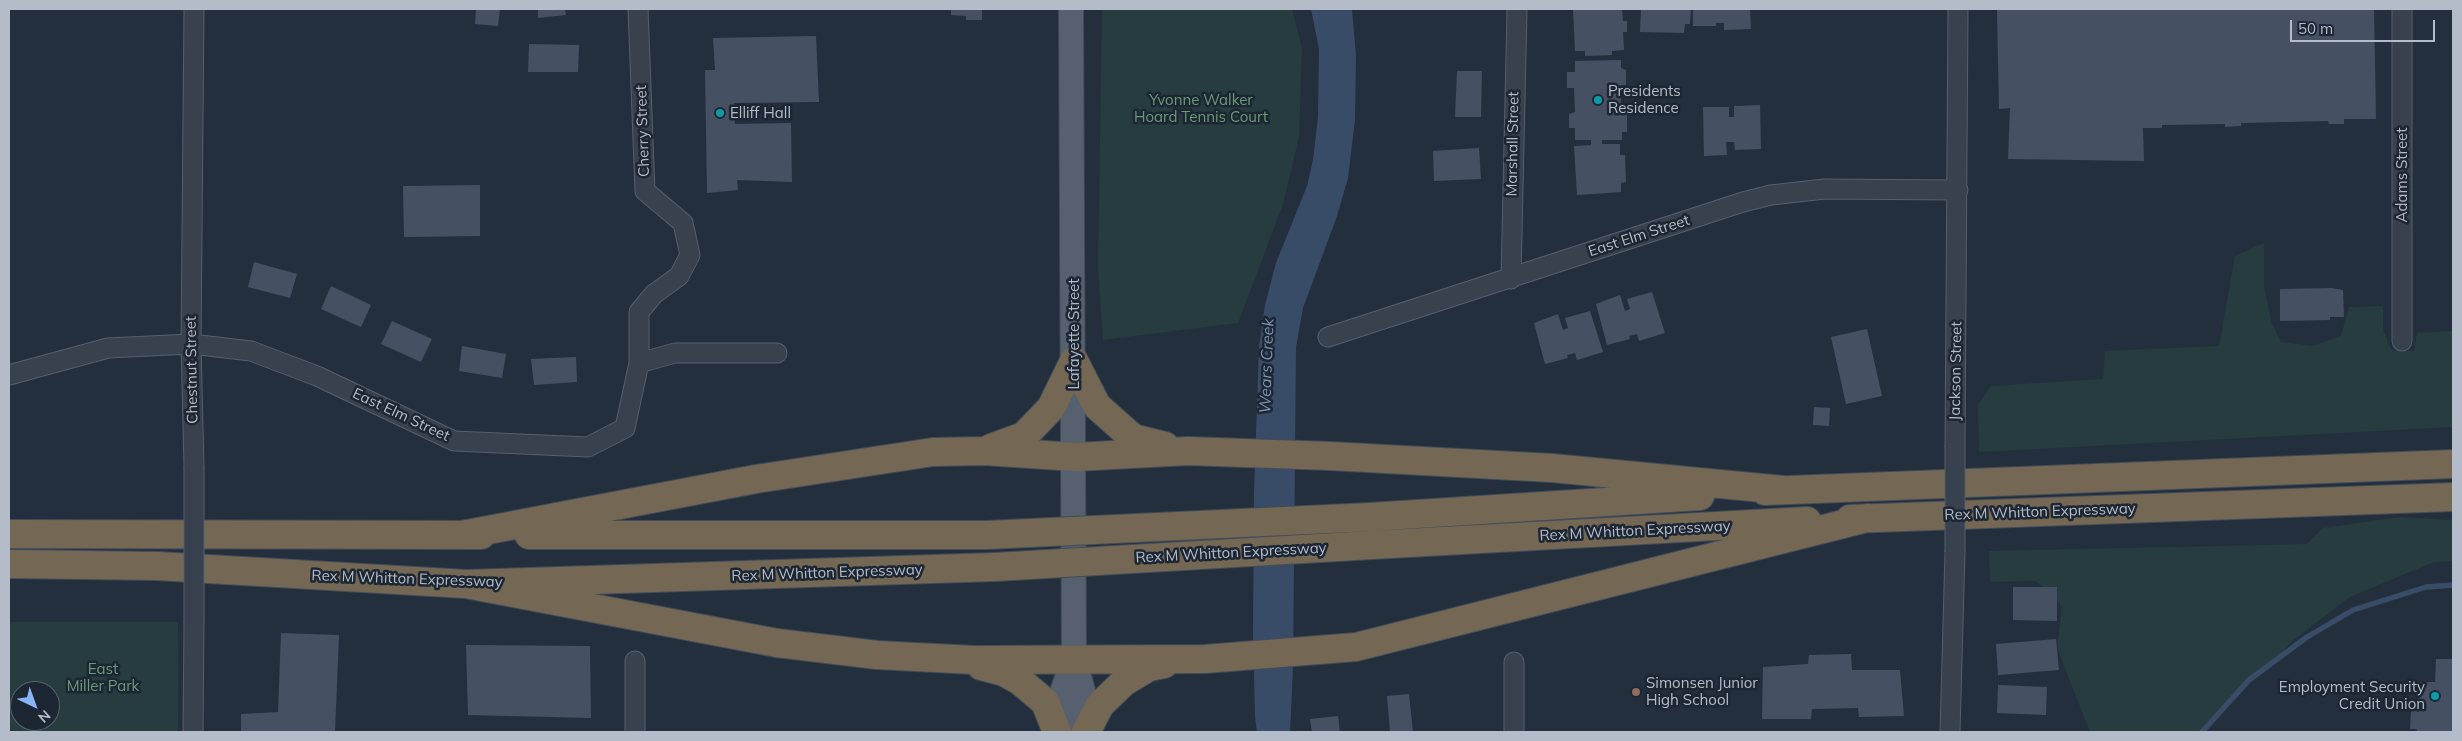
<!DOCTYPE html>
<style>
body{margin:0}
#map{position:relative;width:2462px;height:741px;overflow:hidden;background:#242f3e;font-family:Mulish,sans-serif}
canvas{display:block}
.frame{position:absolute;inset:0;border:10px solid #b4bcc9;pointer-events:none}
.north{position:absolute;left:10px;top:681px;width:50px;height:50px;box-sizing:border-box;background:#1d2633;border:1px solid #59626f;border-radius:50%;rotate:138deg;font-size:14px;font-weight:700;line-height:20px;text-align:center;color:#b4bcc9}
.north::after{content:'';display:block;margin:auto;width:18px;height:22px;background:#8ab4f8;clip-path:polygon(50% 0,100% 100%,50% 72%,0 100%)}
.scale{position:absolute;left:2290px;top:20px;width:145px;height:22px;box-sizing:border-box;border:2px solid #b4bcc9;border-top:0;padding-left:6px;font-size:15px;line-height:18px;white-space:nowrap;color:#b4bcc9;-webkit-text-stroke:4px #1d2633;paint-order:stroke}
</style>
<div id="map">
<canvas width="2462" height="741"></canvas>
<div class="frame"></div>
<div class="north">N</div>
<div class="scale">50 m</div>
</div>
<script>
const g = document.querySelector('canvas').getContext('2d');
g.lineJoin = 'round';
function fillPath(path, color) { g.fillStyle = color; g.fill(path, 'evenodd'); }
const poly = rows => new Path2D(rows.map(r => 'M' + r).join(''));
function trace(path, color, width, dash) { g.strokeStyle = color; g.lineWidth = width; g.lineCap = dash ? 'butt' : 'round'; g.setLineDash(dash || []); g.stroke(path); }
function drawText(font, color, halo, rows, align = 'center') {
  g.font = font + ' Mulish,sans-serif'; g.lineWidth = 5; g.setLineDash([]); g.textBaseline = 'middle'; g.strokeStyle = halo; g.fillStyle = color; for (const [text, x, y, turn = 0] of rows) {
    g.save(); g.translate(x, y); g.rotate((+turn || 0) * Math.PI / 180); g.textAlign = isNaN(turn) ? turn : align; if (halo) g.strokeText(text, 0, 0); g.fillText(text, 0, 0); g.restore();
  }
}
const green = poly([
 [1102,9,1292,9,1302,48,1299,137,1283,204,1238,323,1103,340,1098,268],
 [2264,243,2264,286,2272,324,2281,342,2312,346,2341,336,2349,307,2383,306,2383,330,2391,349,2414,351,2417,333,2453,331,2453,427,1979,452,1978,405,1991,386,2103,379,2105,351,2219,346,2235,256],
 [2400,517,2453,520,2453,561,2434,562,2350,597,2296,638,2199,732,2090,732,2057,648,2062,606,2036,581,1990,582,1989,551,2307,544,2323,528],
 [9,622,178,622,178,732,9,732],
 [20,691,50,691,50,721,20,721]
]);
const water = poly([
 [1311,9,1352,9,1356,56,1355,120,1348,178,1337,216,1303,308,1296,347,1293,668,1290,732,1257,732,1255,716,1253,634,1254,493,1259,346,1265,305,1276,263,1307,186,1313,160,1318,117,1319,49]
]);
const stream = poly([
 [2202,732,2249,680,2307,637,2353,610,2426,587,2453,585]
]);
const building = poly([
 [476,9,500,9,498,26,475,24],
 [538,9,565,9,566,15,538,18],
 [951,9,982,9,982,20,966,20,966,16,951,15],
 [1573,9,1622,9,1623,21,1627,21,1627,32,1623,32,1624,50,1612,51,1612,55,1585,56,1585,51,1575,51],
 [1641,9,1691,9,1690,24,1685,24,1684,33,1640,32],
 [1693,9,1750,9,1751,29,1724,30,1724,23,1716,23,1716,26,1693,26],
 [1997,9,2374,9,2376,119,2344,119,2344,124,2329,124,2328,121,2241,123,2241,126,2225,127,2225,124,2162,125,2162,128,2143,128,2144,161,2008,159,2010,108,1999,109],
 [816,36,819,102,734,103,735,124,791,123,792,182,737,180,738,190,707,193,705,70,715,70,713,38],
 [529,44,579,45,578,72,528,72],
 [1621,60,1621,68,1626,70,1626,85,1621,85,1621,113,1627,112,1627,132,1622,132,1622,140,1602,140,1602,144,1620,144,1620,155,1625,155,1626,182,1621,183,1621,192,1577,195,1574,146,1591,145,1591,140,1575,140,1575,128,1569,128,1569,114,1575,112,1574,88,1567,88,1567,72,1575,72,1575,61],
 [1457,71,1482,71,1481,117,1455,117],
 [1760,105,1761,149,1735,150,1734,142,1726,142,1727,155,1704,156,1703,107,1729,107,1729,117,1734,117,1734,106],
 [1479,148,1481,179,1434,181,1433,151],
 [480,185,480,236,404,237,403,186],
 [254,262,297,274,290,298,248,287],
 [331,286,371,305,361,327,321,309],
 [2331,288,2343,290,2344,317,2330,317,2330,320,2280,321,2280,289],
 [1652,292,1665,333,1639,341,1637,334,1629,336,1630,339,1607,345,1596,304,1620,295,1625,311,1630,309,1627,299],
 [1590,311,1603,352,1577,360,1575,353,1567,355,1568,358,1545,364,1534,323,1558,314,1563,330,1568,328,1565,318],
 [392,321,432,339,421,362,381,344],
 [1867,329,1882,396,1846,404,1831,337],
 [462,346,506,354,502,378,459,371],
 [576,357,577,382,534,385,531,359],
 [1814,407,1830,408,1829,426,1813,425],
 [2013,587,2057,587,2057,621,2013,620],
 [281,633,339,635,335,732,241,732,241,714,278,712],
 [2056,639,2059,670,1998,675,1996,644],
 [466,645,590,646,591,718,468,715],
 [1851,654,1852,670,1900,670,1904,716,1859,717,1858,708,1812,709,1811,719,1762,719,1763,667,1808,664,1809,655],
 [2436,659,2453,659,2453,732,2416,732,2417,729,2410,729,2411,710,2417,710,2418,682,2435,682],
 [1998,685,2047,687,2046,715,1997,713],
 [1409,694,1413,732,1390,732,1387,696],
 [1338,716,1340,732,1312,732,1310,719]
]);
const minor = poly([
 [638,9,645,191,683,223,690,255,679,276,654,294,639,312,639,363],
 [1511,279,1517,9],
 [1328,337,1743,202,1771,195,1825,189,1958,190],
 [2402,341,2402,9],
 [9,375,108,348,191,344,251,351,317,376,454,441,588,447,625,428,639,363,675,353,777,353],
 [1955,445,1958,9],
 [194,467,191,344,194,9],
 [193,732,194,623],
 [635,732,635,661],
 [1514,732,1514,662],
 [1950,732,1955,552]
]);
const major = poly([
 [1071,9,1074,658,1083,691,1082,732],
 [1061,732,1063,689,1074,658]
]);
const highway = poly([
 [1074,361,1097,406,1133,438,1165,446],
 [991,448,1024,436,1051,408,1074,361],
 [1765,491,2453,464],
 [1370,517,1700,496],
 [1850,519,2453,497],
 [9,534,481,535],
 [462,535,756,479,933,452,985,451,1075,457,1188,451,1330,456,1552,468,1783,490],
 [529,535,987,535],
 [1372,545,1807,521],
 [9,564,157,566,466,584,995,567],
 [466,584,777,643,877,655,974,660,1205,659,1356,647,1867,518],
 [981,666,1004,672,1020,681,1045,702,1057,732],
 [1086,732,1100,705,1124,682,1149,667,1164,664]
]);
const minorBridge = poly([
 [1955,552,1955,445],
 [194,623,194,467]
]);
const highwayBridge = poly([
 [987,535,1370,517],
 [995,567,1372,545]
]);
const markers = [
 [1598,100,5,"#0f9aa8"],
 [720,113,5,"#0f9aa8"],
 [1636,692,5,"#8d6e63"],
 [2435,696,5,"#0f9aa8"]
];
const poiNames = [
 ["Presidents",1608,91],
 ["Residence",1608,108],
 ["Elliff Hall",730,113],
 ["Simonsen Junior",1646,683],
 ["High School",1646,700],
 ["Employment Security",2425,687,"right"],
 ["Credit Union",2425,704,"right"]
];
const parkNames = [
 ["Yvonne Walker",1201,100],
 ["Hoard Tennis Court",1201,117],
 ["East",103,669],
 ["Miller Park",103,686]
];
const streetNames = [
 ["Cherry Street",643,131,-92],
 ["Marshall Street",1513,144,-89],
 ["Adams Street",2402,175,-90],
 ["East Elm Street",1639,236,-18],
 ["Lafayette Street",1074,334,-90],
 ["Chestnut Street",192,370,-91],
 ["Jackson Street",1956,371,-89],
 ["East Elm Street",401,415,25],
 ["Rex M Whitton Expressway",2040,512,-2],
 ["Rex M Whitton Expressway",1635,531,-3],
 ["Rex M Whitton Expressway",1231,553,-3],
 ["Rex M Whitton Expressway",827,573,-2],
 ["Rex M Whitton Expressway",407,579,2]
];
const waterNames = [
 ["Wears Creek",1267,366,-88]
];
fillPath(green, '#263c3f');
fillPath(water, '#394c67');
trace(stream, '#394c67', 5.5);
fillPath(building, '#455162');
trace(minor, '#565f6c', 21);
trace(major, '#414a57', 26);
trace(highway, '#434c59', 30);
trace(minor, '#38414e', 19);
trace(major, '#56606e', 24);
trace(highway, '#746855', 28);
trace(minorBridge, '#565f6c', 21, []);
trace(highwayBridge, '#434c59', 30, []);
trace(minorBridge, '#38414e', 19);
trace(highwayBridge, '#746855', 28);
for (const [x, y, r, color] of markers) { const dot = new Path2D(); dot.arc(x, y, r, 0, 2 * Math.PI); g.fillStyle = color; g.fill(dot); trace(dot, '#1d2633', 2); }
drawText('15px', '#b4bcc9', '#1d2633', poiNames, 'left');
drawText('15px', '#6b9a76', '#1d2633', parkNames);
drawText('15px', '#b4bcc9', '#1d2633', streetNames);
drawText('italic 16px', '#7c92b1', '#1d2633', waterNames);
</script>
